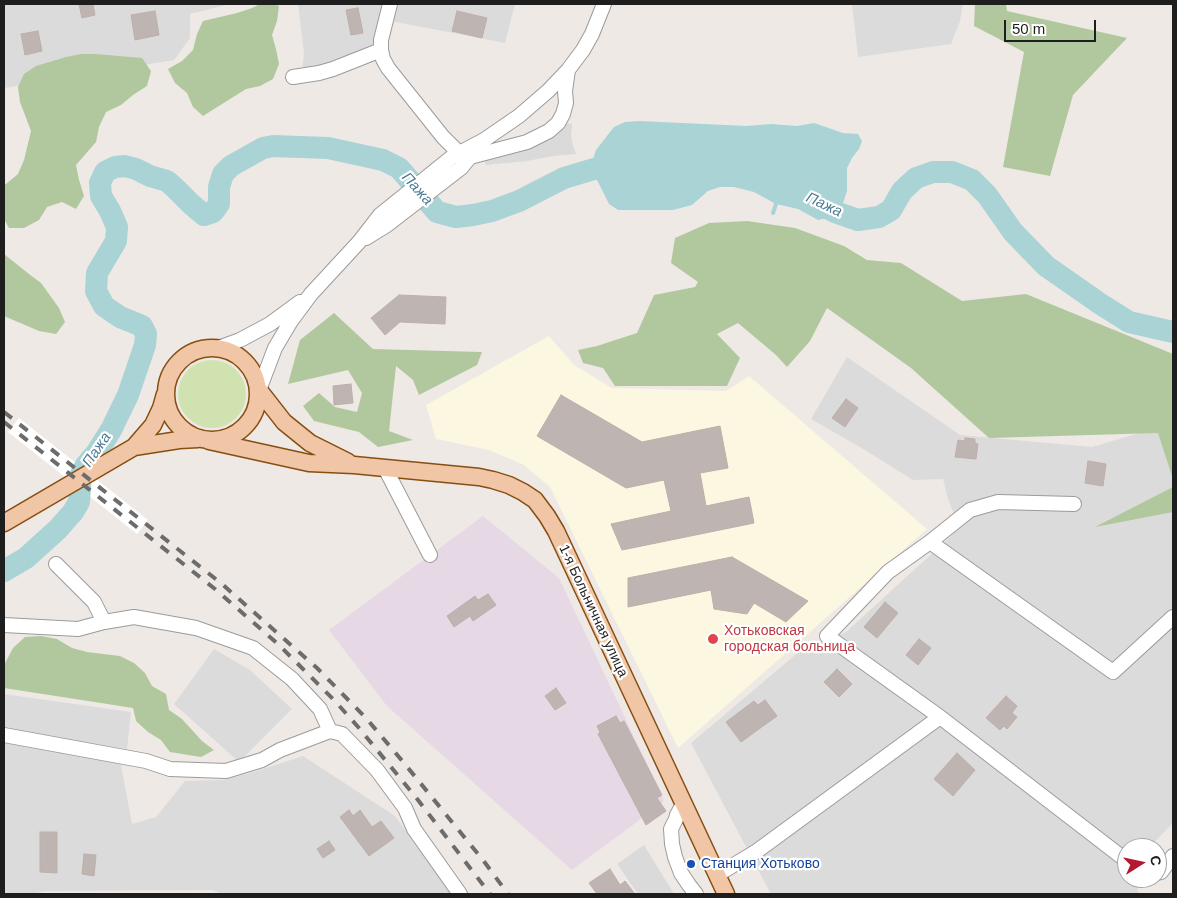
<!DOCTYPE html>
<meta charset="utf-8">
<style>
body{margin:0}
#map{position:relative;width:1177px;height:898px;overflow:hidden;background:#eee9e5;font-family:Helvetica,sans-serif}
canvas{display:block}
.frame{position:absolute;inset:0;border:5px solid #1e1e1e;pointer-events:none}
.north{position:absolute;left:1117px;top:838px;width:50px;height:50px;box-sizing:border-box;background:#fff;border:1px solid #a5a5a5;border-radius:50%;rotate:80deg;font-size:14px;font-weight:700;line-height:20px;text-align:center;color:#1e1e1e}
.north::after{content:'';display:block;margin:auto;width:18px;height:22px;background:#b5172e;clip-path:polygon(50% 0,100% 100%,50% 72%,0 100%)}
.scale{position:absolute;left:1004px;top:20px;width:92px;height:22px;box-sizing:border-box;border:2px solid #1e1e1e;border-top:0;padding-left:6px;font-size:15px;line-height:18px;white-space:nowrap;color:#1e1e1e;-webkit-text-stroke:4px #fff;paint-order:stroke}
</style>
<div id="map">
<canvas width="1177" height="898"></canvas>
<div class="frame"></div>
<div class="north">С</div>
<div class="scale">50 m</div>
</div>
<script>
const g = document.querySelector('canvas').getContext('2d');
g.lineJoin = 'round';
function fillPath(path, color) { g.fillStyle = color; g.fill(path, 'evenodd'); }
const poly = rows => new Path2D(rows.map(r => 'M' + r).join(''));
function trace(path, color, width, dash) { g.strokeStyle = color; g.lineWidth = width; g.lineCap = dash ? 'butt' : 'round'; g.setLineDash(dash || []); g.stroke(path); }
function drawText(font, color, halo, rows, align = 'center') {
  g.font = font + ' Helvetica,sans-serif'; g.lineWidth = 4.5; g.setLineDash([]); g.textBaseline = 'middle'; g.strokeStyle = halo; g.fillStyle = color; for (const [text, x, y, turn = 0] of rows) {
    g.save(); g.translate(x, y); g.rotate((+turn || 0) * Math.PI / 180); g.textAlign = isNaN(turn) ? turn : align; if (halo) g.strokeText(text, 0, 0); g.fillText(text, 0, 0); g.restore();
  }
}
const residential = poly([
 [4,4,230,4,190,14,190,38,174,60,4,88],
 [298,4,386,4,376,43,351,57,302,72,304,53],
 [395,4,515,4,505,43,391,21],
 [852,4,963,4,960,21,951,44,858,57],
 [847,357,960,435,1092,447,1173,423,1173,823,1149,848,1127,848,1127,878,1135,878,1138,892,1142,894,771,894,691,743,801,650,846,632,960,528,949,502,943,479,913,480,865,450,811,419],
 [214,649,250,670,292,709,239,762,174,704],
 [4,694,131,712,127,749,4,729],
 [4,741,23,746,120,760,132,824,156,817,185,781,223,780,254,772,303,756,395,816,451,894,223,894,212,890,44,891,33,894,4,894]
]);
const industrial = poly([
 [483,516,559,578,664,800,661,804,572,870,387,706,329,630]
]);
const education = poly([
 [549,336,574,365,612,388,726,391,749,376,927,529,678,748,550,487,524,465,489,450,436,439,426,405]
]);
const grass = poly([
 '178 394a34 34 0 1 1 68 0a34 34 0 1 1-68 0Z'
]);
const forest = poly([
 [260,4,274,4,279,6,277,21,272,35,276,49,279,64,273,79,260,86,246,89,203,116,193,107,187,93,175,83,168,69,182,61,193,50,197,34,203,21,237,13,252,8],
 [975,4,1006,4,1007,11,1127,38,1073,95,1050,176,1003,167,1024,52,974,26],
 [81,54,96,54,142,58,151,71,147,86,133,95,121,105,106,112,99,127,96,142,76,165,79,180,84,196,76,209,62,202,47,207,39,220,24,228,9,228,4,219,4,184,6,184,18,174,24,160,31,131,20,102,18,87,24,74,36,66,66,57],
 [747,221,795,228,844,246,867,260,901,263,962,301,1026,294,1173,354,1173,479,1158,433,989,438,911,368,827,308,810,341,787,367,776,355,738,323,717,334,740,358,727,386,615,386,603,368,583,363,578,350,597,346,637,333,654,295,695,287,698,282,671,263,675,238,709,223],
 [4,254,29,274,41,283,59,308,65,322,56,334,39,331,4,316],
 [334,313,373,349,482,352,477,365,419,395,413,380,396,366,389,431,413,440,378,447,359,432,314,421,303,406,319,393,335,407,357,412,362,393,348,370,288,384,300,340],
 [1173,487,1173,512,1095,527],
 [41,636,57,639,72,648,87,652,120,656,134,663,145,673,152,686,166,694,169,710,182,719,202,741,214,750,201,757,170,752,161,740,148,732,136,721,133,708,4,688,4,665,13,648,25,637]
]);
const parking = poly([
 [558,123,572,124,571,136,573,146,576,154,553,156,527,161,486,165,483,154],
 [644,845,674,894,638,894,617,864]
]);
const water = poly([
 [639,121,747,126,771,124,797,126,814,123,843,133,858,134,862,141,859,149,852,158,847,168,847,191,843,203,835,212,827,218,818,220,798,209,776,204,754,192,734,187,720,187,708,191,692,205,673,210,618,210,609,204,592,170,592,163,596,150,614,127,625,122]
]);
const pier = poly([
 [19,418,148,520,137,534,8,432]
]);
const stream = poly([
 [773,213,776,204]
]);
const river = poly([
 [808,198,835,212,858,220,879,217,891,210,902,191,916,178,933,172,952,172,972,180,987,195,1013,232,1046,266,1099,303,1129,322,1173,332],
 [4,571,26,558,58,529,73,512,79,502,81,474,86,465,97,452,111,430,128,395,145,345,146,334,142,326,120,317,104,306,96,291,97,273,116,241,117,227,110,211,101,196,100,183,105,172,115,167,125,166,136,169,150,176,167,181,175,188,191,204,204,215,213,212,219,204,219,187,223,174,231,166,263,148,273,146,328,148,383,160,399,168,437,212,456,217,473,215,492,211,519,201,564,178,614,163,621,163]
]);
const building = poly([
 [79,4,93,4,95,15,82,18,79,4],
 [358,8,363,33,351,35,346,10,358,8],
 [155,11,159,35,135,40,131,15,155,11],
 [457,11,487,18,482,38,452,31,457,11],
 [38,31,42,51,25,55,21,34,38,31],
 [399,295,446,297,445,324,400,322,385,335,371,318,399,295],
 [351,384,353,403,334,405,333,386,351,384],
 [561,395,642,442,720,426,728,468,700,473,706,506,749,497,754,523,622,550,611,524,671,511,664,480,626,488,537,436,561,395],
 [846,399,858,408,845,427,832,418,846,399],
 [965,438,975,439,975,443,978,444,976,459,955,457,958,440,965,441,965,438],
 [1088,461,1106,464,1103,486,1085,483,1088,461],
 [732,557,808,601,786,622,754,603,747,614,714,609,711,590,628,607,628,578,732,557],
 [488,594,496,605,473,621,470,616,454,627,447,616,475,596,478,600,488,594],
 [885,602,898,613,877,638,864,627,885,602],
 [919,639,931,648,918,665,906,655,919,639],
 [837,669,852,684,839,697,824,682,837,669],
 [556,688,566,703,555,710,545,696,556,688],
 [1006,696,1017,706,1012,713,1017,717,1007,729,1004,726,1000,730,986,718,1006,696],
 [765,700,777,716,741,742,726,722,754,701,758,705,765,700],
 [616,716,620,723,624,721,662,795,657,798,666,811,646,825,598,734,600,732,597,726,616,716],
 [957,753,975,770,953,796,934,779,957,753],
 [349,810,353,816,360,810,372,827,381,821,394,838,369,856,340,817,349,810],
 [40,832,57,832,57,873,40,872,40,832],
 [329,841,335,850,323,858,317,849,329,841],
 [84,854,96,855,94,876,82,874,84,854],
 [610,869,620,885,625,881,635,894,597,894,589,883,610,869]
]);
const minor = poly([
 [390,4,381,40,381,50,383,59,388,68,443,137,459,153],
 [293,77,319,73,333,69,381,50],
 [470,157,527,142,549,131,558,123,563,114,566,103,565,91,568,70],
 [366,238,387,225,461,168,479,146],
 [218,348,240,340,270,324,300,302],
 [259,390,275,348,291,321,311,294,359,242,380,215,452,157,484,140,519,116,548,91,568,70,583,50,592,34,604,4],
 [385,468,430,555],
 [930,542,970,510,998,502,1074,504],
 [56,564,94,602,104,622],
 [4,625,78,629,104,622,134,617,196,628,253,648,292,679,320,709,330,731,342,734,377,770,405,808,414,829,460,894],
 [940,717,827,636,888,572,930,542,1113,672,1173,617],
 [4,735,146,761,170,769,226,771,262,760,280,750,330,731],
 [683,804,677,815,676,819,671,829,672,844,675,857,681,873,689,885,696,894],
 [1157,873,1161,872,1173,856],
 [717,875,757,851,940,717,1127,861]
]);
const major = poly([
 '166 394a46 46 0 1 1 92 0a46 46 0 1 1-92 0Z',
 [259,390,284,422,310,443,348,462],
 [209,441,309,463,354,465,479,477,493,480,509,485,523,492,535,500,547,516,556,531,726,894],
 [134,447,153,425,161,408,165,394],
 [4,523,134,447,179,440,198,439]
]);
const rail = poly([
 [4,412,222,584,317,668,366,718,404,763,483,860,508,894],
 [4,422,215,589,278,644,334,700,359,728,418,800,490,894]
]);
const markers = [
 [713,639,6,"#e0444e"],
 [691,864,5,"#1a4fb4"]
];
const streetNames = [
 ["1-я Больничная улица",593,611,65]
];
const healthNames = [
 ["Хотьковская",724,631],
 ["городская больница",724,647]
];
const transitNames = [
 ["Станция Хотьково",701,864]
];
const waterNames = [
 ["Пажа",417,189,48],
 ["Пажа",824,205,25],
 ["Пажа",97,450,-56]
];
fillPath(residential, '#dcdbdb');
fillPath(industrial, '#e6d8e5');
fillPath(education, '#fbf7e0');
fillPath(grass, '#d0e2b0');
fillPath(forest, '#b1c89e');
fillPath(parking, '#dadada');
fillPath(water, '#aad3d6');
fillPath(pier, '#fff');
trace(stream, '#aad3d6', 4);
trace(river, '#aad3d6', 22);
fillPath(building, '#beb5b2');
trace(building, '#beafa9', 1);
trace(minor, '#9b9b9b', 16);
trace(major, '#874e11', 19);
trace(minor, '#fff', 14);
trace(major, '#f1c6a6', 16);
trace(rail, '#6c6c6c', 4, [10, 10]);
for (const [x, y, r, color] of markers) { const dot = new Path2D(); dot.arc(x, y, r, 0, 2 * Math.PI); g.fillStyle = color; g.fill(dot); trace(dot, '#fff', 2); }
drawText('14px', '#1e1e1e', '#fff', streetNames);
drawText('14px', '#be3a42', '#fff', healthNames, 'left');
drawText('14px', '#164399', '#fff', transitNames, 'left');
drawText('italic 15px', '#4e7b94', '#fff', waterNames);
</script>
